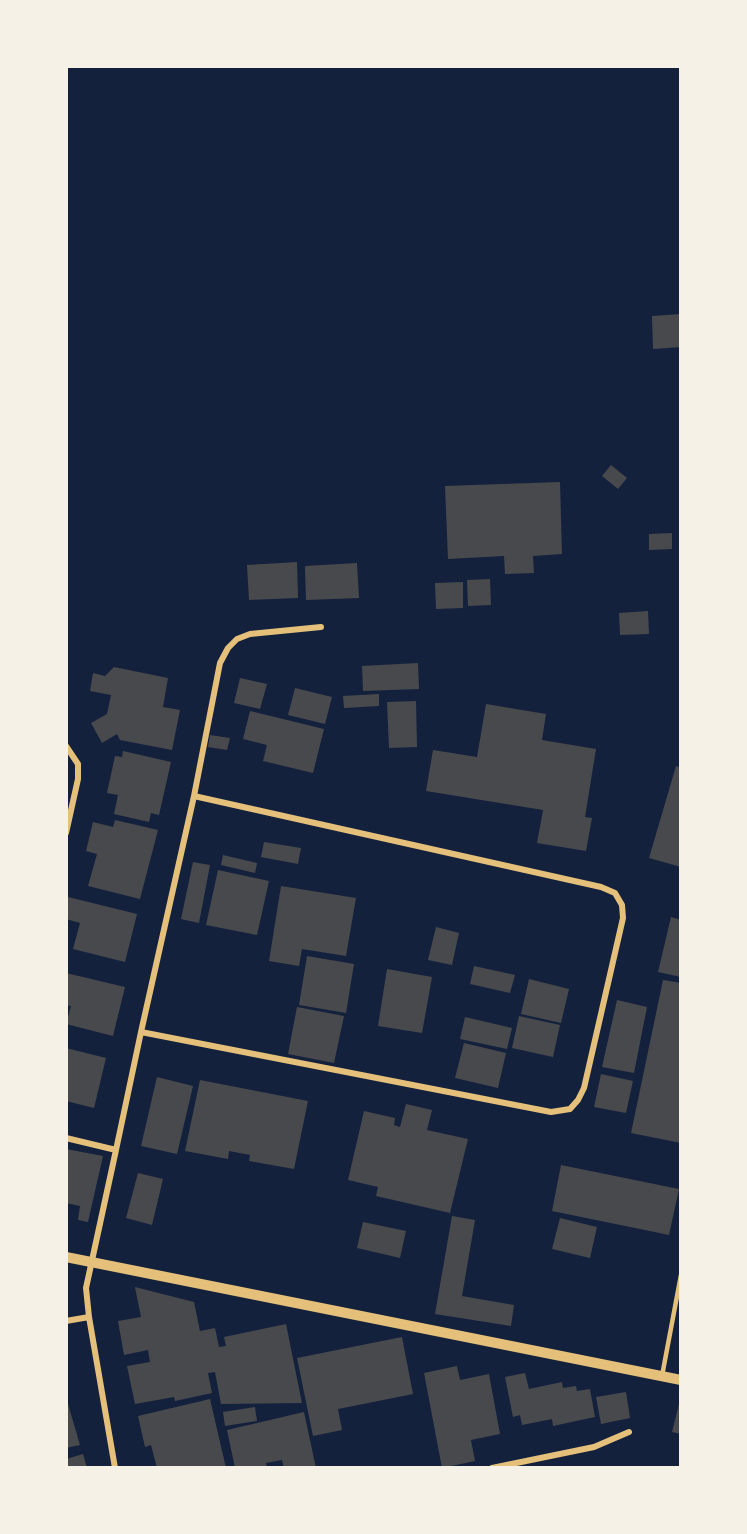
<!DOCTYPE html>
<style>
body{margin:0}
#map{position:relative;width:747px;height:1534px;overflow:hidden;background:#14213d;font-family:Poppins,sans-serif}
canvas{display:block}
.frame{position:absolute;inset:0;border:68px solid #f6f1e7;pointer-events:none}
</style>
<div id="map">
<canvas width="747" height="1534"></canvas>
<div class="frame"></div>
</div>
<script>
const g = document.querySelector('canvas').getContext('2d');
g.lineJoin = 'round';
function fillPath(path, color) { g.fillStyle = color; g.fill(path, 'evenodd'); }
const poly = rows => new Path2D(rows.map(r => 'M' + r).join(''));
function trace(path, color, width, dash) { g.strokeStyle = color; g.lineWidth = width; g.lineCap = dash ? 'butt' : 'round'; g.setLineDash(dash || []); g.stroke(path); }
const building = poly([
 [681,314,681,347,653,349,652,316],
 [611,465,627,478,618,489,602,476],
 [560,482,562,554,533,556,534,573,505,574,504,556,448,559,445,486],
 [672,533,672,549,649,550,649,534],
 [297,562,298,598,249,600,247,565],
 [357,563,359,598,306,600,305,566],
 [490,579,491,605,468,606,467,580],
 [463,582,463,608,436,609,435,583],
 [648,611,649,634,620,635,619,613],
 [418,663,419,689,363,691,362,666],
 [114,667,168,678,163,707,180,710,172,750,120,740,117,734,102,743,91,723,107,714,111,695,90,691,93,673,105,676],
 [240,678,267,684,260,709,234,703],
 [295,688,332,697,325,724,288,715],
 [379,694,379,706,344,708,343,696],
 [416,701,417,747,389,748,387,702],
 [486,704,546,714,542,740,596,749,585,817,592,818,586,851,537,843,543,810,426,791,433,750,477,757],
 [250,711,324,729,313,773,263,761,267,745,243,739],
 [210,735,230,738,227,750,208,747],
 [123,751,171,762,159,815,151,813,149,822,114,814,118,795,107,793,115,756,122,757],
 [676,766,681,768,681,867,649,858],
 [115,820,158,830,140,899,88,886,97,854,86,851,93,822,113,827],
 [264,842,301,848,298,864,261,857],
 [223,855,257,863,255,873,221,865],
 [193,862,210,865,199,923,181,919],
 [218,870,269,881,257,935,206,925],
 [281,886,356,898,346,956,302,949,299,966,269,961],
 [68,897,137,914,125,962,73,949,80,923,66,919],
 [671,917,681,920,681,977,658,972],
 [436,927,459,933,452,965,428,960],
 [307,956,354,964,346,1013,299,1005],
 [474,966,515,975,510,993,470,984],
 [387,969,432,977,422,1033,378,1026],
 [66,973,125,987,113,1036,66,1024,71,1006,66,1005],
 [529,979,569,989,561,1023,521,1014],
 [663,980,681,983,681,1143,631,1133],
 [617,1000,647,1007,634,1073,602,1067],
 [297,1007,344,1016,334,1063,288,1054],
 [519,1016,560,1025,553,1057,512,1048],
 [465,1017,512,1028,507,1049,460,1039],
 [464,1043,506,1053,498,1088,455,1078],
 [66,1048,106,1058,94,1108,66,1101],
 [601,1074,633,1081,626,1113,594,1107],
 [157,1077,193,1086,177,1154,141,1146],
 [200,1080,308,1101,294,1169,249,1161,250,1155,229,1151,228,1159,185,1151],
 [406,1104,432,1110,427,1130,468,1139,450,1213,376,1196,378,1187,348,1180,364,1111,395,1118,394,1125,400,1127],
 [66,1149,103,1156,88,1222,78,1220,80,1206,66,1203],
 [561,1165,679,1189,669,1235,552,1211],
 [138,1173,163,1179,152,1225,126,1218],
 [452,1216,475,1220,462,1296,514,1305,511,1326,435,1314],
 [560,1218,597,1227,590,1258,552,1249],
 [363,1222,406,1231,400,1258,357,1248],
 [135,1287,194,1302,200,1331,215,1328,219,1347,226,1346,224,1337,286,1324,302,1403,221,1404,215,1372,208,1373,212,1393,175,1401,174,1397,135,1404,127,1366,150,1362,148,1350,124,1355,118,1321,141,1317],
 [402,1337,413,1394,338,1409,342,1430,313,1436,297,1358],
 [457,1366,460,1380,489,1374,500,1434,471,1440,475,1461,442,1468,424,1373],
 [525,1373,529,1389,562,1382,563,1388,576,1386,577,1391,590,1389,595,1417,553,1426,552,1419,522,1425,520,1415,513,1417,505,1377],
 [626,1392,630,1418,601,1424,596,1397],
 [66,1397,80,1445,66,1448],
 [210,1399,226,1468,157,1468,151,1445,145,1447,138,1416],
 [680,1400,681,1401,681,1434,672,1432],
 [255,1407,257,1421,225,1426,223,1412],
 [304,1412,316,1468,284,1468,282,1460,266,1463,267,1468,235,1468,227,1430],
 [83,1454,87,1468,66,1468,66,1459]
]);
const service = poly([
 [662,1376,681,1275]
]);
const minor = poly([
 [66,746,78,764,78,779,66,833],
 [194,796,601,887,615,893,622,905,623,918,584,1088,578,1100,570,1109,551,1112,141,1032,194,796,220,663,228,648,237,639,250,634,321,627],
 [66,1138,116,1150,141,1032],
 [89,1317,86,1288,116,1150],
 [66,1321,89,1317,115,1468],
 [492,1468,594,1447,629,1432]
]);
const tertiary = poly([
 [66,1257,681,1380]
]);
fillPath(building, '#48494c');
trace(service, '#e5c07b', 4.5);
trace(minor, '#e5c07b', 6);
trace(tertiary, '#e5c07b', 10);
</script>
